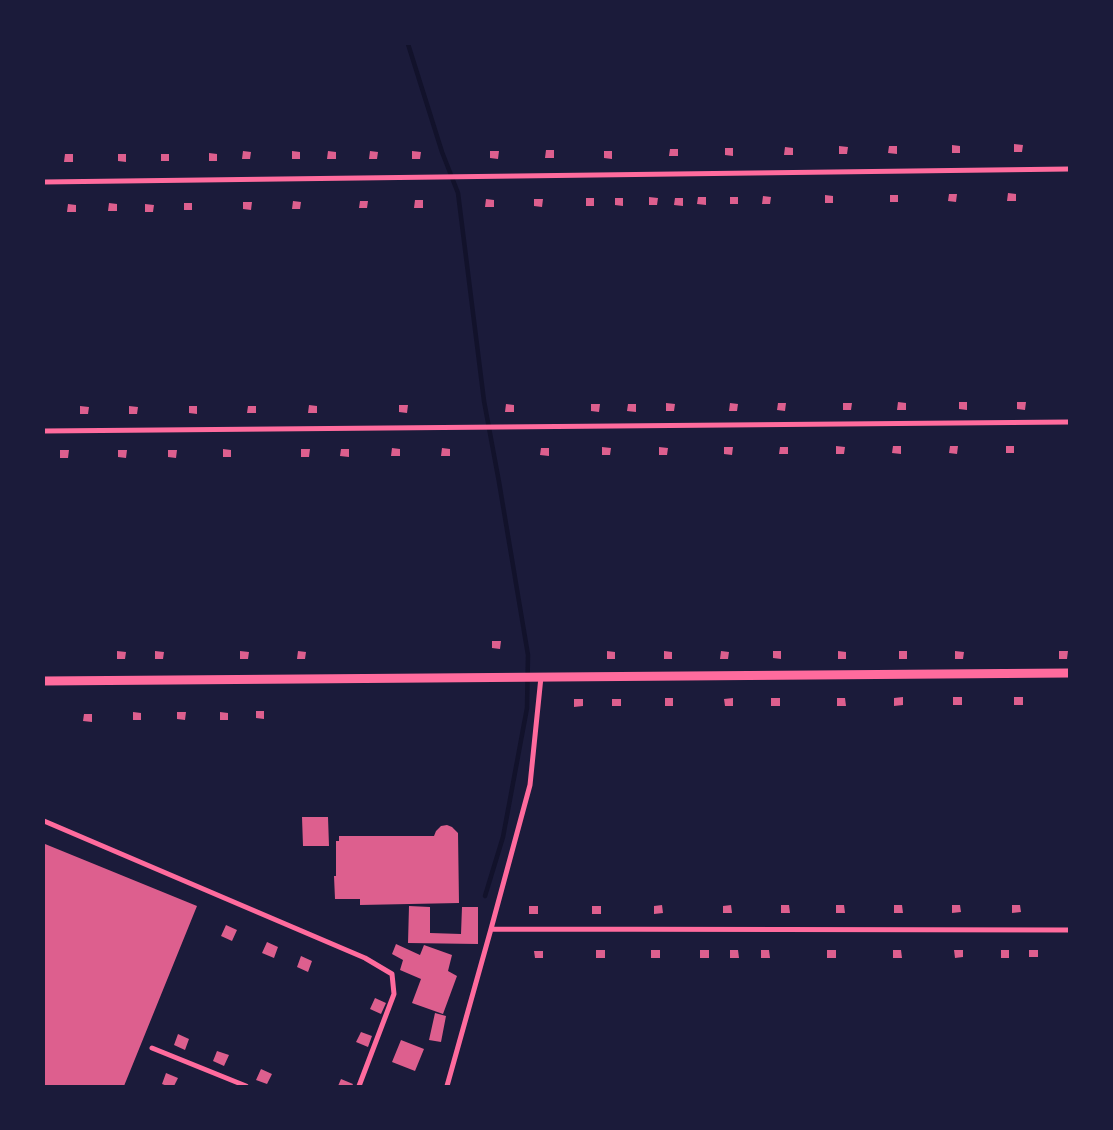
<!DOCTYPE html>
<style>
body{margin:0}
#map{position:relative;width:1113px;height:1130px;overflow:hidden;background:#1b1b3a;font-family:"Asap Condensed",sans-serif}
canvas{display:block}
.frame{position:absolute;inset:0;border:45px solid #1b1b3a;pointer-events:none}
</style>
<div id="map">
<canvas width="1113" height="1130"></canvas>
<div class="frame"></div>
</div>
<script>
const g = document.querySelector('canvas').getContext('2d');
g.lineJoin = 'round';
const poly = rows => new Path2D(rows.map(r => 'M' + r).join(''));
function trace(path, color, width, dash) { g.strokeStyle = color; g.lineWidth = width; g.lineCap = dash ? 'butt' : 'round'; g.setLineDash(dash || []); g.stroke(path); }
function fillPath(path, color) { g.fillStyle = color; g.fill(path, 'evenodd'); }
const stream = poly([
 [408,44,442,152,458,193,484,401,499,482,528,655,527,708,503,837,485,896]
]);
const building = poly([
 [1014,144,1023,145,1022,152,1014,152],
 [952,145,960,146,960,153,952,153],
 [839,146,848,147,847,154,839,154],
 [889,146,897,146,897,154,888,153],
 [785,147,793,148,793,155,784,155],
 [725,148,733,148,733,156,725,155],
 [670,149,678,149,678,156,669,156],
 [546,150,554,150,554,158,545,158],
 [243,151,251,152,250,159,242,159],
 [292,151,300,152,300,159,292,159],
 [328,151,336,152,336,159,327,159],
 [370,151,378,152,377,159,369,159],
 [412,151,421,152,420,159,412,159],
 [490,151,499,151,498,159,490,158],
 [604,151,612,151,612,159,604,158],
 [209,153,217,154,217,161,209,161],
 [65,154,73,154,73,162,64,162],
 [118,154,126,154,126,162,118,161],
 [161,154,169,154,169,161,161,161],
 [1008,193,1016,194,1016,201,1007,201],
 [949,194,957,194,956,202,948,201],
 [825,195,833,196,833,203,825,203],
 [890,195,898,195,898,202,890,202],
 [763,196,771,197,770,204,762,204],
 [649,197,658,198,657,205,649,205],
 [698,197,706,197,706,205,697,204],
 [730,197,738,197,738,204,730,204],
 [586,198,594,198,594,206,586,206],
 [615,198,623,198,623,206,615,205],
 [675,198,683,198,683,206,674,205],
 [486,199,494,200,494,207,485,207],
 [534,199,543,199,542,207,534,206],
 [415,200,423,200,423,208,414,208],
 [293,201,301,202,300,209,292,209],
 [360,201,368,201,367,208,359,208],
 [243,202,252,202,251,210,243,209],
 [109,203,117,204,117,211,108,211],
 [184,203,192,203,192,210,184,210],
 [68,204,76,205,76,212,67,212],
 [145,204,154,205,153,212,145,212],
 [898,402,906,403,906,410,897,410],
 [959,402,967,402,967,410,959,409],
 [1017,402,1026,402,1025,410,1017,409],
 [666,403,675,404,674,411,666,411],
 [730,403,738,404,737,411,729,411],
 [778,403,786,403,785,411,777,410],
 [843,403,852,403,851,410,843,410],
 [506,404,514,405,514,412,505,412],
 [591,404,600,404,599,412,591,411],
 [628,404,636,404,636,412,627,411],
 [309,405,317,406,317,413,308,413],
 [399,405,408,405,407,413,399,412],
 [80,406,89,407,88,414,80,414],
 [129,406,138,407,137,414,129,414],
 [189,406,197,406,197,414,189,413],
 [248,406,256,406,256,413,247,413],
 [836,446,845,447,844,454,836,454],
 [893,446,901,446,901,454,892,453],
 [950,446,958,446,957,454,949,453],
 [1006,446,1014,446,1014,453,1006,453],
 [602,447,611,448,610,455,602,455],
 [659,447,668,448,667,455,659,455],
 [724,447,733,447,732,455,724,454],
 [780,447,788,447,788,454,779,454],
 [392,448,400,449,400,456,391,456],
 [442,448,450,449,450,456,441,456],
 [541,448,549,448,549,456,540,455],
 [223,449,231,450,231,457,223,457],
 [301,449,310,449,309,457,301,457],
 [341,449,349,449,349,457,340,456],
 [60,450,69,450,68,458,60,458],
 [118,450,127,450,126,458,118,457],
 [168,450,177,450,176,458,168,457],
 [492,641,501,641,500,649,492,648],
 [117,651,126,652,125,659,117,659],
 [155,651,164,652,163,659,155,659],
 [240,651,249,652,248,659,240,659],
 [298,651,306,652,305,659,297,659],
 [607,651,615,652,615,659,607,659],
 [664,651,672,652,672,659,664,659],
 [721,651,729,652,728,659,720,659],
 [773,651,781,651,781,659,773,658],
 [838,651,846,652,846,659,838,659],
 [899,651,907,651,907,659,899,659],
 [955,651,964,652,963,659,955,659],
 [1059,651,1068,651,1067,659,1059,659],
 [903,697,903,705,894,706,894,698],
 [953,697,962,697,962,705,953,705],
 [1014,697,1023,697,1023,705,1014,705],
 [665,698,673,698,673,706,665,706],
 [733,698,733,706,725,706,724,699],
 [771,698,780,698,780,706,771,706],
 [837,698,845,698,846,706,837,706],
 [574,699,583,699,583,706,574,707],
 [612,699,621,699,621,706,612,706],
 [256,711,264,711,264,719,256,718],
 [133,712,141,713,141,720,133,720],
 [177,712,186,712,185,720,177,719],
 [220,712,228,713,228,720,220,720],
 [84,714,92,714,92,722,83,721],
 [302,817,328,817,329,846,303,846],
 [447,825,452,827,458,833,459,903,360,905,360,899,335,899,334,876,336,876,336,841,339,841,339,836,434,836,436,831,441,826],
 [45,844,197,906,124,1086,44,1086,44,848],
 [662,905,663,913,654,914,654,906],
 [731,905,732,913,723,913,723,906],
 [781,905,789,905,790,913,781,913],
 [836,905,844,905,845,913,836,913],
 [894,905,902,905,903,913,894,913],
 [952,905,960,905,961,912,952,913],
 [1012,905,1020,905,1021,912,1012,913],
 [409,906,430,907,430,933,461,934,462,907,478,907,478,944,408,943],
 [529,906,538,906,538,914,529,914],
 [592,906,601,906,601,914,592,914],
 [226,925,237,930,232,941,221,936],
 [267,942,278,947,274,958,262,953],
 [396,944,420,955,424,945,452,955,448,971,457,976,443,1014,412,1003,421,979,400,970,403,960,392,954],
 [596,950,605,950,605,958,596,958],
 [651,950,660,950,660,958,651,958],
 [700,950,709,950,709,958,700,958],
 [730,950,738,950,739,958,730,958],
 [761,950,769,950,770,958,761,958],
 [827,950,836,950,836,958,827,958],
 [893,950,901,950,902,958,893,958],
 [954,950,963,950,963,957,955,958],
 [1001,950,1009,950,1009,958,1001,958],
 [1029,950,1038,950,1038,957,1029,957],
 [534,951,543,951,543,958,535,958],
 [301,956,312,961,308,972,297,967],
 [375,998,386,1003,381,1014,370,1009],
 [435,1013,446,1016,441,1042,429,1040],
 [361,1032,372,1036,368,1047,356,1042],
 [178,1034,189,1039,185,1050,174,1045],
 [401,1040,424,1049,415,1071,392,1062],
 [217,1051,229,1055,224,1066,213,1061],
 [261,1069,272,1074,267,1084,256,1080],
 [166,1073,178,1078,174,1086,167,1086,162,1084],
 [341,1079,353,1084,352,1086,338,1086]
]);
const minor = poly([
 [44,182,1069,169],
 [44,431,1069,422],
 [44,821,365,958,392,974,394,994,359,1086],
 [491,929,1069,930],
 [152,1048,246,1086],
 [447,1086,491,929,530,785,541,677]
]);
const secondary = poly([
 [44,681,1069,673]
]);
trace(stream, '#12122b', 4.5);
fillPath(building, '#dd5f8e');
trace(minor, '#ff6b9d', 5);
trace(secondary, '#ff6b9d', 9);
</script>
